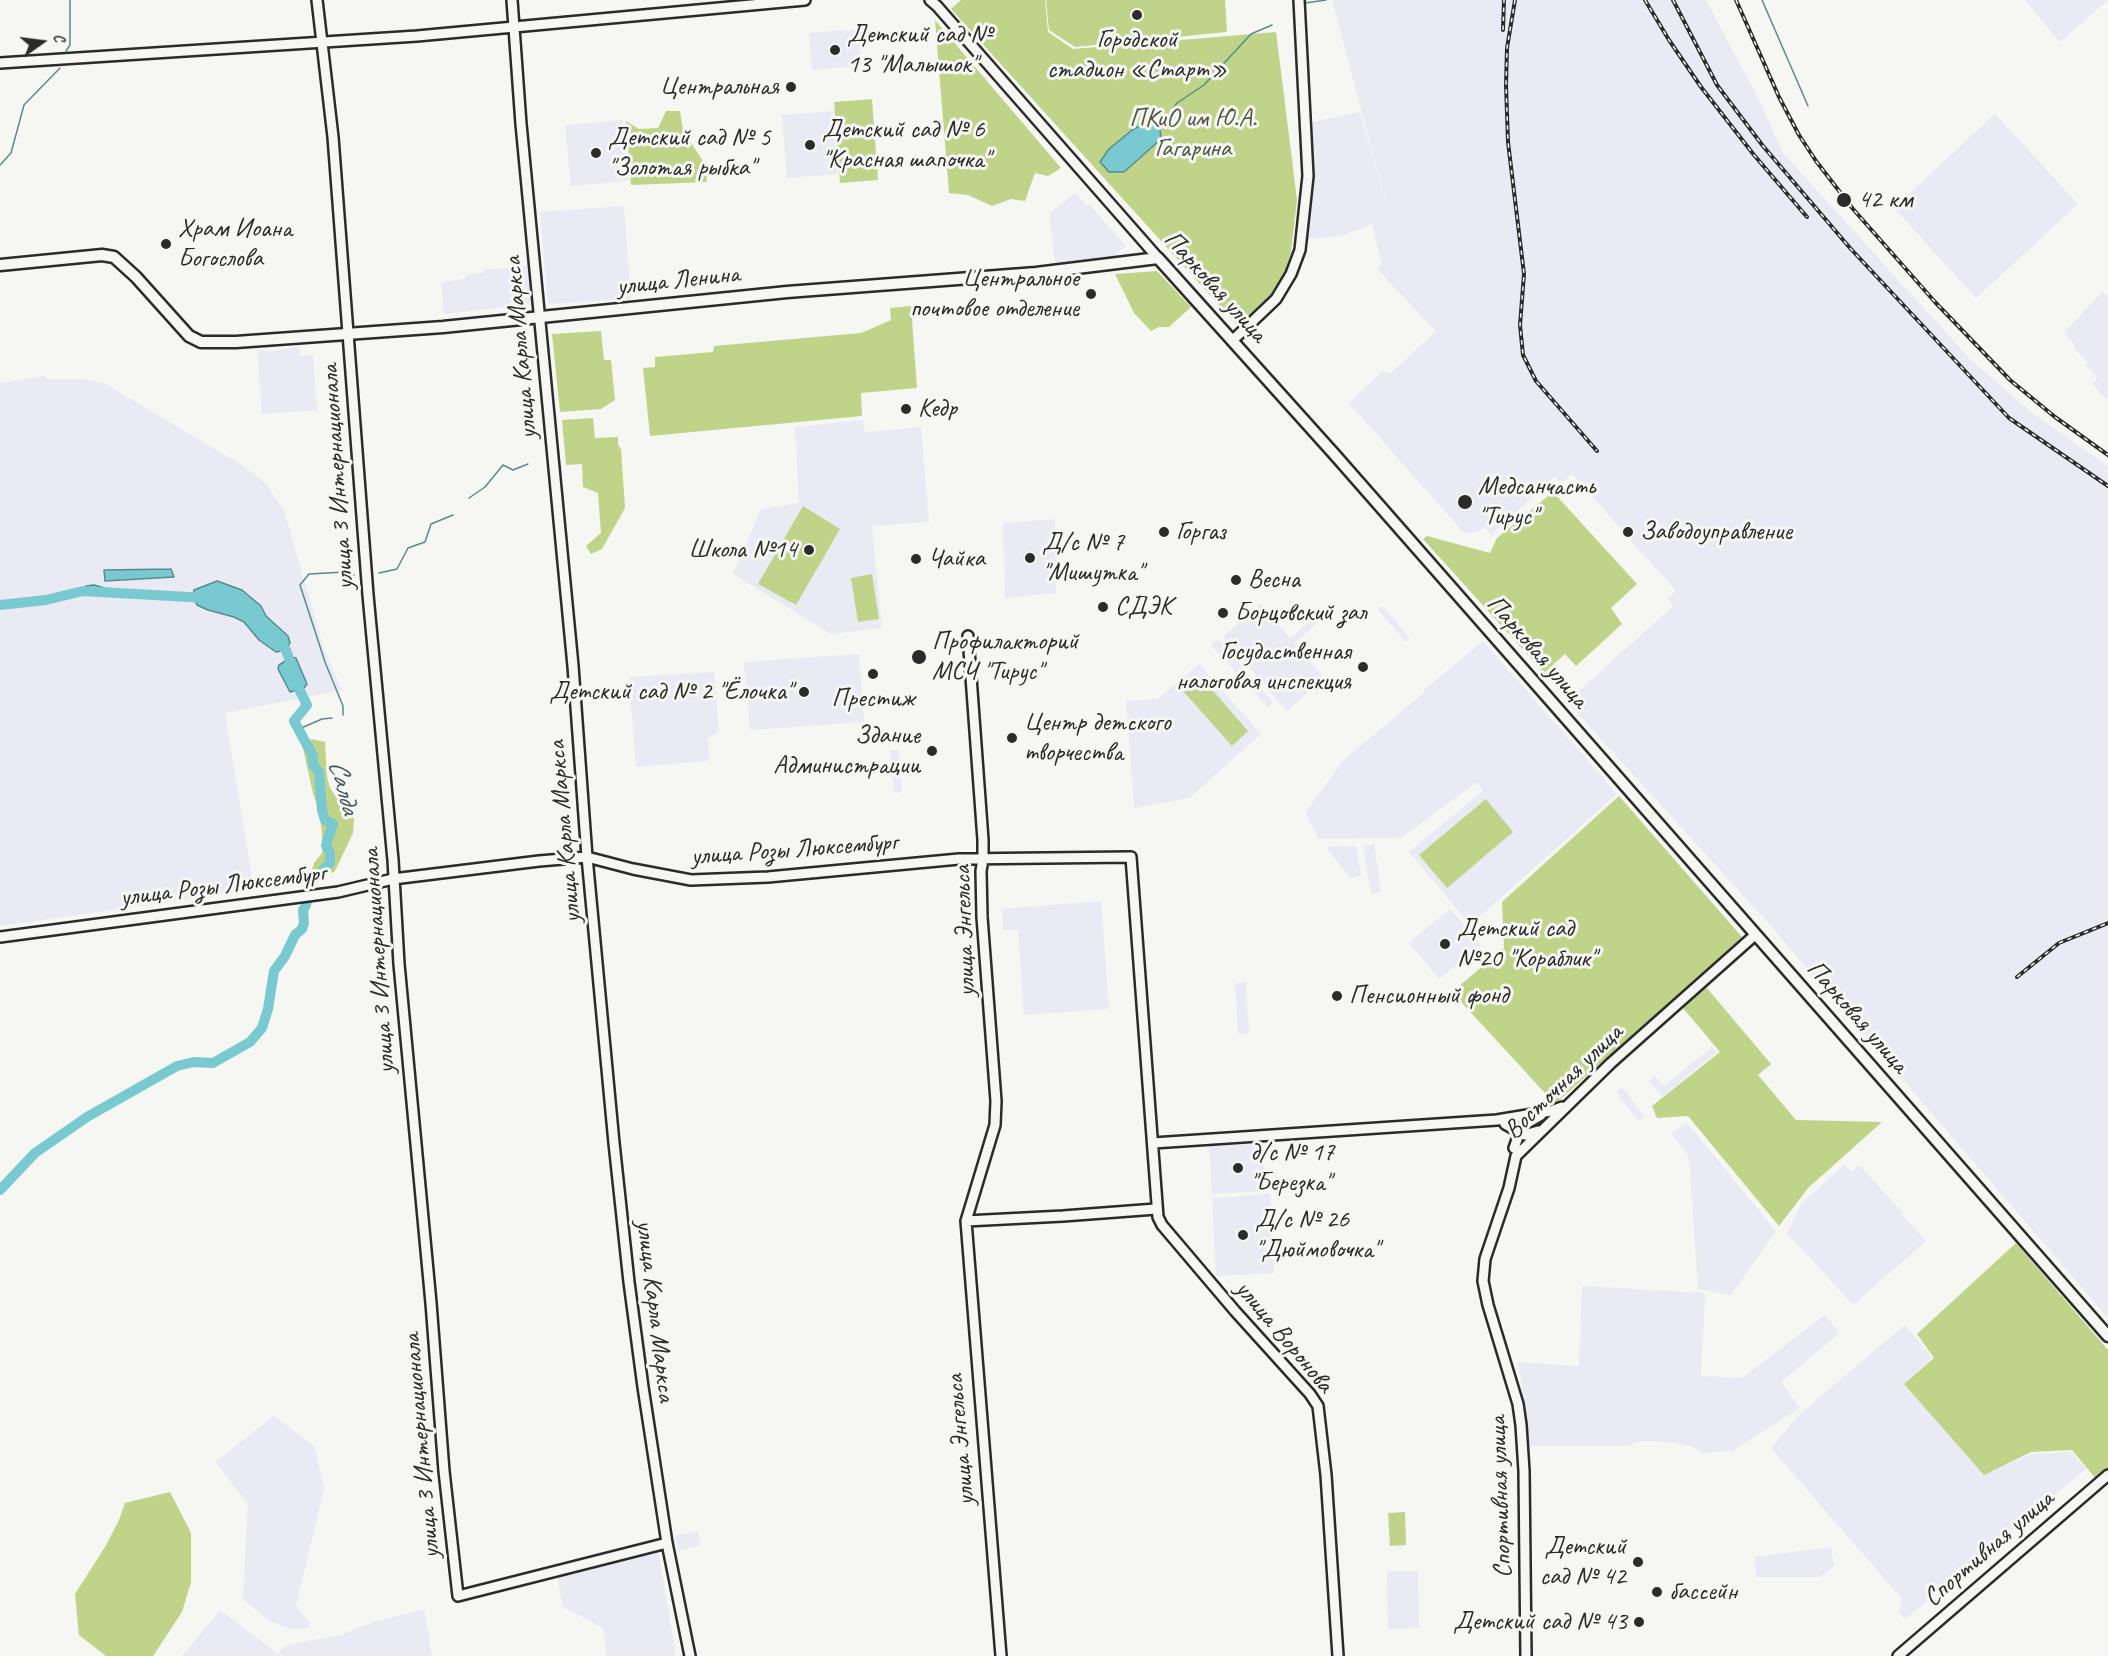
<!DOCTYPE html>
<meta charset="utf-8">
<style>
body{margin:0}
#map{position:relative;width:2108px;height:1656px;overflow:hidden;background:#f6f6f2;font-family:Caveat,sans-serif}
canvas{display:block}
.north{position:absolute;left:12px;top:12px;width:60px;height:60px;-webkit-text-stroke:4px #f6f6f2;paint-order:stroke;rotate:76deg;font-size:16px;font-weight:700;line-height:24px;text-align:center;color:#2b2b2b}
.north::after{content:'';display:block;margin:auto;width:21px;height:27px;background:#2b2b2b;clip-path:polygon(50% 0,100% 100%,50% 72%,0 100%)}
</style>
<div id="map">
<canvas width="2108" height="1656"></canvas>
<div class="north">С</div>
</div>
<script>
const g = document.querySelector('canvas').getContext('2d');
g.lineJoin = 'round';
function fillPath(path, color) { g.fillStyle = color; g.fill(path, 'evenodd'); }
const poly = rows => new Path2D(rows.map(r => 'M' + r).join(''));
function trace(path, color, width, dash) { g.strokeStyle = color; g.lineWidth = width; g.lineCap = dash ? 'butt' : 'round'; g.setLineDash(dash || []); g.stroke(path); }
function drawText(font, color, halo, rows, align = 'center') {
  g.font = font + ' Caveat,sans-serif'; g.lineWidth = 6; g.setLineDash([]); g.textBaseline = 'middle'; g.strokeStyle = halo; g.fillStyle = color; for (const [text, x, y, turn = 0] of rows) {
    g.save(); g.translate(x, y); g.rotate((+turn || 0) * Math.PI / 180); g.textAlign = isNaN(turn) ? turn : align; if (halo) g.strokeText(text, 0, 0); g.fillText(text, 0, 0); g.restore();
  }
}
const built = poly([
 [1332,0,1706,0,1760,102,1783,153,1969,358,2032,413,2108,466,2108,1318,1763,917,1567,702,1673,606,1668,599,1676,591,1572,474,1561,483,1555,476,1491,535,1484,527,1477,532,1464,533,1349,403,1383,371,1390,374,1436,331,1377,269,1382,264,1372,224,1341,236,1307,239,1312,122,1360,112,1391,221],
 [2025,0,2108,0,2060,42],
 [858,29,862,66,812,70,809,33],
 [833,111,838,174,787,178,782,115],
 [1995,114,2078,204,1976,298,1894,208],
 [622,120,628,181,571,186,565,125],
 [1075,193,1086,206,1089,204,1126,246,1108,262,1056,267,1049,214],
 [624,206,631,299,548,304,540,212],
 [529,266,532,304,444,314,441,282,465,279,466,275,483,273,484,270],
 [2102,292,2108,297,2108,401,2092,384,2098,377,2086,366,2088,362,2075,349,2073,342,2064,333],
 [299,346,300,356,313,355,317,410,262,414,257,349,271,352],
 [44,376,47,379,84,379,104,383,245,467,266,484,284,511,325,652,342,690,225,713,254,890,0,926,0,383],
 [863,420,865,432,921,427,929,522,872,526,882,628,831,634,733,574,761,509,799,503,795,427],
 [1055,519,1056,593,1005,598,1003,523],
 [1260,604,1290,638,1320,612,1324,617,1294,644,1324,678,1287,711,1223,637],
 [1382,606,1410,638,1406,642,1378,610],
 [1218,639,1273,702,1268,707,1211,645],
 [1483,641,1617,794,1470,925,1409,852,1483,791,1477,782,1401,838,1319,839,1305,813,1344,760,1425,692,1424,690],
 [859,654,864,722,750,730,744,662],
 [1199,664,1261,734,1189,798,1134,808,1126,701,1158,699],
 [714,672,719,731,708,738,709,761,636,767,629,677],
 [890,750,899,750,902,792,894,793],
 [1374,844,1381,892,1371,894,1363,846],
 [1356,846,1361,876,1350,878,1326,847],
 [1101,901,1109,1009,1024,1015,1018,930,1003,930,1002,909],
 [1450,909,1481,945,1439,979,1409,943],
 [1246,982,1249,1033,1238,1034,1235,983],
 [1712,1047,1717,1052,1662,1097,1649,1081,1655,1076,1664,1086],
 [1622,1087,1644,1116,1638,1121,1616,1092],
 [1687,1123,1776,1231,1731,1295,1698,1289,1689,1157,1671,1133],
 [1263,1143,1266,1191,1212,1194,1209,1146],
 [1844,1165,1851,1172,1859,1165,1903,1213,1902,1215,1926,1241,1853,1305,1787,1233,1802,1203],
 [1270,1194,1274,1273,1216,1276,1212,1198],
 [1582,1286,1705,1293,1701,1376,1742,1378,1825,1315,1840,1333,1781,1382,1800,1408,1732,1451,1703,1453,1691,1446,1659,1441,1639,1441,1628,1446,1528,1446,1521,1379,1517,1362,1579,1366],
 [1905,1325,1932,1358,1904,1384,1984,1474,2032,1454,2071,1452,2086,1469,1905,1619,1899,1613,1902,1599,1771,1448,1801,1413],
 [274,1416,314,1446,324,1488,296,1606,309,1622,309,1628,290,1629,268,1620,243,1599,248,1504,215,1462],
 [698,1531,701,1545,679,1551,675,1536],
 [1831,1547,1834,1566,1820,1577,1756,1577,1755,1557],
 [658,1550,676,1656,607,1656,603,1628,563,1607,557,1576],
 [1387,1571,1418,1571,1419,1628,1388,1629],
 [424,1609,432,1656,283,1656,278,1652,287,1645,341,1635,374,1622],
 [220,1610,281,1656,182,1656]
]);
const green = poly([
 [961,0,1045,0,1048,32,1073,49,1276,32,1297,200,1291,252,1283,277,1271,298,1248,319,1237,325,951,9],
 [1046,0,1225,0,1227,32,1075,47,1049,30],
 [935,20,1061,168,1048,176,1035,173,1025,201,1011,199,992,206,968,195,949,193],
 [872,99,878,180,840,183,834,102],
 [666,111,680,111,683,130,706,166,707,182,631,185,626,121,639,129,658,128],
 [1157,271,1191,307,1169,327,1159,327,1151,331,1134,313,1115,274],
 [911,306,917,388,861,393,862,416,650,436,643,368,655,367,655,357,713,352,714,346,861,333,891,320,890,308],
 [601,331,604,360,611,360,615,400,601,409,560,412,552,334],
 [593,418,595,438,618,437,618,445,621,449,625,508,602,549,591,554,586,546,601,533,598,493,583,487,582,464,566,465,562,420],
 [1553,492,1637,584,1611,608,1622,624,1576,666,1565,654,1544,673,1423,539,1427,536,1490,553,1497,538],
 [803,506,840,529,796,605,758,584],
 [872,574,879,619,858,622,851,578],
 [1201,677,1248,731,1232,746,1184,692],
 [312,739,325,742,327,777,330,788,342,805,350,811,354,819,353,833,335,871,325,876,311,873,314,863,322,853,322,833,319,811,313,793,302,744],
 [1619,796,1742,937,1555,1104,1452,992,1504,948,1502,902],
 [1486,799,1513,832,1447,888,1419,855],
 [1706,987,1771,1064,1758,1075,1796,1120,1882,1122,1808,1188,1779,1226,1688,1116,1657,1118,1652,1106,1720,1052,1683,1008],
 [2016,1243,2108,1350,2108,1469,2097,1480,2072,1450,2031,1452,1984,1475,1904,1384,1934,1358,1917,1334],
 [170,1492,191,1533,191,1582,182,1612,153,1656,106,1656,79,1635,75,1594,105,1547,119,1520,125,1503],
 [1405,1512,1406,1545,1390,1546,1388,1513]
]);
const water = poly([
 [1167,118,1160,129,1161,139,1124,172,1109,172,1100,162,1109,149,1132,130,1145,123,1152,122,1158,124,1167,118],
 [171,569,174,577,105,581,104,570,171,569],
 [217,581,242,590,261,606,266,616,288,636,290,643,286,650,276,652,259,640,244,622,234,617,208,610,197,605,193,596,194,590,217,581],
 [94,585,112,590,117,593,112,595,84,594,83,591,86,586,94,585],
 [292,657,296,658,307,684,304,688,290,692,278,669,279,665,292,657]
]);
const stream = poly([
 [1762,0,1808,106],
 [1305,3,1326,0],
 [66,51,70,45,70,0],
 [1166,118,1177,103,1204,85,1251,34,1272,25],
 [0,165,11,153,24,105,60,68],
 [469,498,485,487,503,465,513,470,528,464],
 [379,573,397,569,408,548,425,542,431,524,453,515],
 [343,715,343,706,325,662,300,585,309,574,345,572,354,575],
 [299,729,322,719,332,718]
]);
const river = poly([
 [0,605,46,600,83,591,206,598],
 [0,1190,35,1153,87,1117,177,1066,194,1062,213,1063,250,1042,262,1028,268,1009,274,971,285,956,295,935,302,929,304,923,303,910,306,905,310,883,330,863,330,853,326,845,333,824,325,820,322,810,319,772,313,765,313,756,294,721,307,705,299,689,286,650,278,642]
]);
const secondary = poly([
 [317,0,333,137,368,595,393,860,399,964,431,1303,444,1471,458,1596,667,1543],
 [512,0,521,124,573,666,587,857,614,1143,629,1282,643,1387,667,1543,690,1656],
 [930,0,937,6,1158,258],
 [0,63,417,36,805,0],
 [1233,340,1276,299,1291,274,1300,250,1308,176,1299,0],
 [968,636,983,840,983,859,981,871,982,917,996,1101,995,1125,966,1221,1001,1656],
 [0,937,338,892,393,879,539,861,587,857,633,869,691,880,768,877,959,859,1131,857,1158,1217,1162,1225,1235,1311,1310,1394,1318,1406,1326,1475,1338,1656],
 [1505,1124,1525,1135,1538,1131],
 [1153,1143,1497,1120,1551,1111,1562,1107],
 [1514,1148,1522,1126,1541,1115],
 [966,1221,1063,1216,1156,1209],
 [1526,1656,1524,1471,1521,1425,1518,1404,1488,1305,1483,1281,1485,1259,1509,1188,1516,1156,1611,1063,1755,935],
 [1898,1656,2108,1475]
]);
const primary = poly([
 [0,265,102,255,114,257,136,277,189,336,201,342,236,342,443,327,787,292,1036,273,1158,258,1335,455,2108,1336]
]);
const rail = poly([
 [1515,0,1507,48,1506,85,1508,142,1524,274,1520,325,1523,355,1536,381,1597,451],
 [1645,0,1669,40,1701,87,1754,155,1807,217],
 [1673,0,1717,85,1763,146,1850,248,2009,418,2108,486],
 [1736,0,1779,97,1799,135,1816,161,1853,209,1935,302,2010,380,2055,417,2108,455],
 [1503,30,1504,0],
 [2017,977,2059,943,2108,923]
]);
const markers = [
 [1137,15,6,"#2b2b2b"],
 [835,50,6,"#2b2b2b"],
 [791,87,6,"#2b2b2b"],
 [810,145,6,"#2b2b2b"],
 [596,153,6,"#2b2b2b"],
 [1844,200,8,"#2b2b2b"],
 [166,244,6,"#2b2b2b"],
 [1091,294,6,"#2b2b2b"],
 [906,409,6,"#2b2b2b"],
 [1465,502,8,"#2b2b2b"],
 [1164,532,6,"#2b2b2b"],
 [1628,532,6,"#2b2b2b"],
 [809,550,6,"#2b2b2b"],
 [1030,558,6,"#2b2b2b"],
 [916,559,6,"#2b2b2b"],
 [1236,580,6,"#2b2b2b"],
 [1103,607,6,"#2b2b2b"],
 [1223,613,6,"#2b2b2b"],
 [919,657,8,"#2b2b2b"],
 [1363,667,6,"#2b2b2b"],
 [873,674,6,"#2b2b2b"],
 [804,692,6,"#2b2b2b"],
 [1012,738,6,"#2b2b2b"],
 [932,751,6,"#2b2b2b"],
 [1445,944,6,"#2b2b2b"],
 [1337,996,6,"#2b2b2b"],
 [1238,1168,6,"#2b2b2b"],
 [1243,1235,6,"#2b2b2b"],
 [1638,1562,6,"#2b2b2b"],
 [1657,1592,6,"#2b2b2b"],
 [1639,1622,6,"#2b2b2b"]
];
const poiNames = [
 ["Детский сад №",847,35],
 ["13 \"Малышок\"",847,65],
 ["Городской",1137,40,"center"],
 ["стадион «Старт»",1137,70,"center"],
 ["Центральная",779,87,"right"],
 ["Детский сад № 6",822,130],
 ["\"Красная шапочка\"",822,160],
 ["Детский сад № 5",608,138],
 ["\"Золотая рыбка\"",608,168],
 ["42 км",1858,200],
 ["Храм Иоана",178,229],
 ["Богослова",178,259],
 ["Центральное",1079,279,"right"],
 ["почтовое отделение",1079,309,"right"],
 ["Кедр",918,409],
 ["Медсанчасть",1478,487],
 ["\"Тирус\"",1478,517],
 ["Горгаз",1176,532],
 ["Заводоуправление",1640,532],
 ["Д/с № 7",1042,543],
 ["\"Мишутка\"",1042,573],
 ["Школа №14",797,550,"right"],
 ["Чайка",928,559],
 ["Весна",1248,580],
 ["СДЭК",1115,607],
 ["Борцовский зал",1235,613],
 ["Профилакторий",932,642],
 ["МСЧ \"Тирус\"",932,672],
 ["Госудаственная",1351,652,"right"],
 ["налоговая инспекция",1351,682,"right"],
 ["Детский сад № 2 \"Ёлочка\"",792,692,"right"],
 ["Престиж",873,699,"center"],
 ["Центр детского",1024,723],
 ["творчества",1024,753],
 ["Здание",920,736,"right"],
 ["Администрации",920,766,"right"],
 ["Детский сад",1457,929],
 ["№20 \"Кораблик\"",1457,959],
 ["Пенсионный фонд",1349,996],
 ["д/с № 17",1250,1153],
 ["\"Березка\"",1250,1183],
 ["Д/с № 26",1255,1220],
 ["\"Дюймовочка\"",1255,1250],
 ["Детский",1626,1547,"right"],
 ["сад № 42",1626,1577,"right"],
 ["бассейн",1669,1592],
 ["Детский сад № 43",1627,1622,"right"]
];
const parkNames = [
 ["ПКиО им Ю.А.",1193,119],
 ["Гагарина",1193,149]
];
const streetNames = [
 ["улица Ленина",678,281,-6],
 ["Парковая улица",1215,287,48],
 ["улица Карла Маркса",521,348,-95],
 ["улица 3 Интернационала",338,477,-94],
 ["Парковая улица",1537,652,49],
 ["улица Карла Маркса",565,832,-95],
 ["улица Розы Люксембург",794,850,-4],
 ["улица Розы Люксембург",223,886,-7],
 ["улица Энгельса",965,931,-92],
 ["улица 3 Интернационала",379,961,-94],
 ["Парковая улица",1857,1017,49],
 ["Восточная улица",1564,1082,-44],
 ["улица Карла Маркса",655,1311,83],
 ["улица Воронова",1284,1337,50],
 ["улица Энгельса",961,1440,-95],
 ["улица 3 Интернационала",422,1446,-95],
 ["Спортивная улица",1501,1497,-92],
 ["Спортивная улица",1989,1549,-41]
];
const waterNames = [
 ["Салда",343,787,75]
];
fillPath(built, '#e9eaf4');
fillPath(green, '#bfd489');
fillPath(water, '#78c9d0');
trace(water, '#598a8e', 1.5);
trace(stream, '#598a8e', 1.5);
trace(river, '#78c9d0', 10);
trace(secondary, '#2b2b2b', 14);
trace(primary, '#2b2b2b', 15);
trace(secondary, '#f6f6f2', 9);
trace(primary, '#f6f6f2', 10);
trace(rail, '#2b2b2b', 4);
trace(rail, '#f6f6f2', 1.5, [4.5]);
for (const [x, y, r, color] of markers) { const dot = new Path2D(); dot.arc(x, y, r, 0, 2 * Math.PI); g.fillStyle = color; g.fill(dot); trace(dot, '#f6f6f2', 2); }
drawText('26px', '#2b2b2b', '#f6f6f2', poiNames, 'left');
drawText('26px', '#505542', '#f6f6f2', parkNames);
drawText('26px', '#2b2b2b', '#f6f6f2', streetNames);
drawText('italic 27px', '#425a5d', '#f6f6f2', waterNames);
</script>
